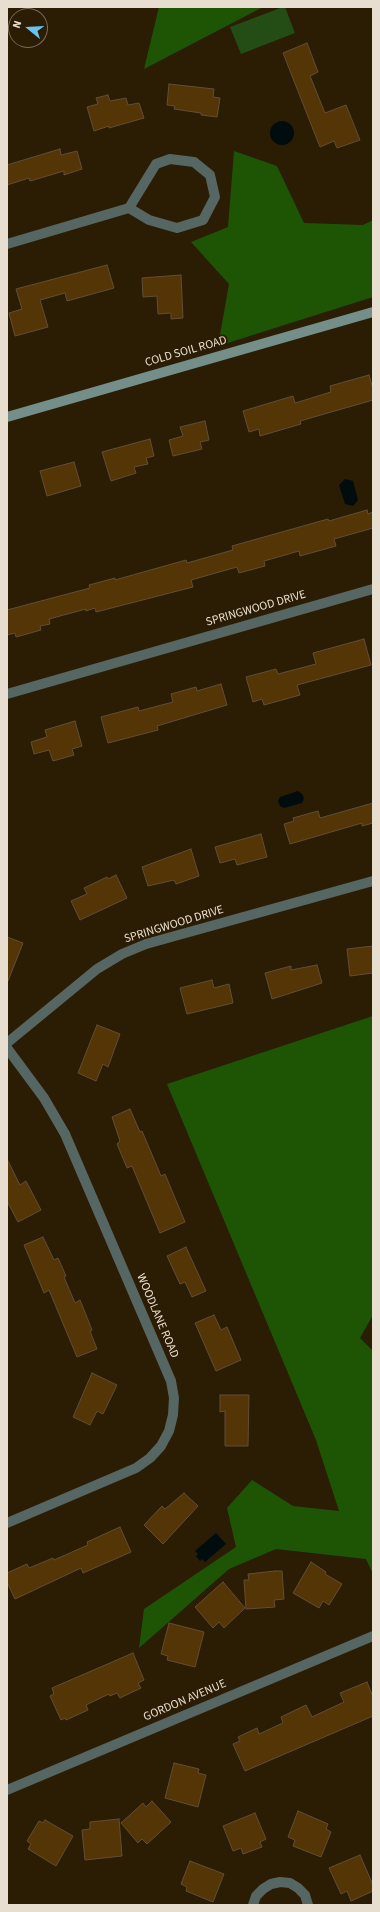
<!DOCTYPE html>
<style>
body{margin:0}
#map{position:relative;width:380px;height:1912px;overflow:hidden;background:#2b1d03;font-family:"Source Sans 3",sans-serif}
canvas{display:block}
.frame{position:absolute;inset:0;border:8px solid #e8decf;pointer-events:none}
.north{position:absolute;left:8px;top:8px;width:40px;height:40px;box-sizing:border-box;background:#2b1d03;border:1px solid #776a55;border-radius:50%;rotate:288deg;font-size:11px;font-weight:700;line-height:16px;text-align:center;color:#e8decf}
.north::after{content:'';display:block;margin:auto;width:14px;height:18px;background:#68c4f0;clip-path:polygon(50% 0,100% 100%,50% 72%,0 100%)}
</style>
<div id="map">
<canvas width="380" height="1912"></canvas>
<div class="frame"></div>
<div class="north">N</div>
</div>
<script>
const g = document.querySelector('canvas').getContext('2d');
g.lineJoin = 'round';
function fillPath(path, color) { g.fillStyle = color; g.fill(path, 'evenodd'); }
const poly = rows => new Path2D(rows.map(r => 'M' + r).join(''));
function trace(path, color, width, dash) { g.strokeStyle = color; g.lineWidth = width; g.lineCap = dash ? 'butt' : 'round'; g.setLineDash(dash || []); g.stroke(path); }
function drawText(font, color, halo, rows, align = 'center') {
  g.font = font + ' "Source Sans 3",sans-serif'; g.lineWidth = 4; g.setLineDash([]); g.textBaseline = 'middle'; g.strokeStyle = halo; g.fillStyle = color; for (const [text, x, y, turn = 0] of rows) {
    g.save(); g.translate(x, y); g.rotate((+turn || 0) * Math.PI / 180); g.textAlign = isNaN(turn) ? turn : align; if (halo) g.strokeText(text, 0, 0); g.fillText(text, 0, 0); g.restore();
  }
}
const green = poly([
 [283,7,285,7,295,33,241,54,230,27]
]);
const forest = poly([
 [159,7,263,7,144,69],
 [234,151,277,166,304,223,363,225,373,220,373,297,218,346,229,284,191,242,228,227],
 [373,1016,373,1315,360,1338,373,1351,373,1574,366,1559,276,1549,229,1569,139,1648,144,1609,236,1547,227,1508,252,1480,293,1506,339,1511,316,1440,167,1084]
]);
const water = poly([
 '270 133a12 12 0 1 1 24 0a12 12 0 1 1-24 0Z',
 [345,479,353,481,358,500,353,506,345,504,339,485],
 [298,791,302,794,304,798,302,803,284,808,280,806,278,801,280,797],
 [216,1533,226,1544,205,1562,202,1559,200,1561,196,1556,198,1554,195,1551]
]);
const building = poly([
 [307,43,318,72,310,76,325,113,346,105,360,140,337,148,334,141,320,147,283,53,307,43],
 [169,84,214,89,213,97,220,98,217,117,201,115,201,113,174,109,175,106,167,105,169,84],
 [108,95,110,101,126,98,128,105,139,103,144,118,109,128,109,126,94,131,87,107,98,104,96,98,108,95],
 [60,149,61,155,77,151,82,169,64,175,64,171,30,181,29,178,7,185,7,165,60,149],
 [107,265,114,288,67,301,65,293,40,300,48,327,15,336,9,313,22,309,16,289,107,265],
 [181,275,183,318,171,319,171,313,158,314,157,296,143,297,142,278,181,275],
 [369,375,373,389,373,400,300,421,301,424,260,436,259,429,249,432,243,411,293,396,295,403,331,392,330,386,369,375],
 [205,421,209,440,200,442,202,449,173,456,169,440,183,436,180,427,205,421],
 [150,439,154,456,146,458,148,464,134,467,136,473,111,481,102,452,150,439],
 [74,462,81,486,47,496,40,471,74,462],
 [367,510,368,514,373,512,373,528,334,539,336,546,300,556,299,551,264,561,265,566,239,573,237,567,191,580,193,587,96,612,95,608,86,611,86,609,49,619,50,624,40,626,41,630,16,637,15,633,7,635,7,610,90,588,89,585,115,578,115,580,186,560,187,563,233,550,232,546,328,519,329,521,367,510],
 [364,639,371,665,297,685,300,695,264,705,262,699,253,702,246,677,276,669,278,674,316,664,313,653,364,639],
 [221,684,227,705,157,726,158,730,108,743,101,717,138,707,139,711,173,702,171,694,196,687,197,691,221,684],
 [75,721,82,746,72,749,74,755,53,761,49,750,34,754,31,742,47,737,45,730,75,721],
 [373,803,373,823,362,826,362,823,290,844,284,824,294,821,293,818,318,811,320,818,373,803],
 [261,834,267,857,237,865,235,859,220,863,215,847,261,834],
 [191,849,199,876,176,884,174,880,148,886,142,867,191,849],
 [116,875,127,898,80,920,71,901,87,894,84,888,107,877,108,879,116,875],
 [7,937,23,943,8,981,7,981,7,937],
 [373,946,373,973,350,976,347,949,373,946],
 [317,965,322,983,272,999,265,973,291,966,291,970,317,965],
 [212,980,214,988,229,984,233,1003,187,1014,180,988,212,980],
 [97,1025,120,1034,108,1067,103,1064,96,1081,78,1073,97,1025],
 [130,1109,140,1132,142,1131,161,1176,165,1174,185,1222,160,1233,132,1166,127,1168,117,1144,120,1141,112,1117,130,1109],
 [7,1159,20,1185,26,1181,41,1210,18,1222,7,1201,7,1159],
 [43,1237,54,1260,58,1258,66,1276,64,1277,75,1303,80,1300,92,1330,90,1331,97,1349,77,1357,49,1290,44,1293,24,1245,43,1237],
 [186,1247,206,1291,192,1297,185,1282,180,1284,167,1256,186,1247],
 [214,1315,221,1330,227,1327,241,1360,216,1371,195,1323,214,1315],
 [92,1373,117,1385,103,1414,97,1411,90,1425,73,1417,92,1373],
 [220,1395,249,1395,248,1446,225,1446,225,1411,220,1412,220,1395],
 [184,1493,198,1506,163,1544,144,1525,162,1506,165,1509,184,1493],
 [120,1527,131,1552,83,1573,81,1568,15,1599,7,1582,7,1573,27,1564,29,1568,53,1558,54,1560,88,1545,87,1542,120,1527],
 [311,1562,326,1572,325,1574,342,1584,329,1605,323,1601,319,1608,293,1593,311,1562],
 [275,1571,282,1571,284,1599,274,1600,275,1607,246,1609,244,1580,249,1580,248,1574,275,1571],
 [223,1582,245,1608,224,1628,219,1622,213,1628,195,1607,223,1582],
 [169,1623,204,1632,195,1667,167,1660,168,1656,161,1654,169,1623],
 [133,1653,144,1680,138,1683,141,1688,120,1698,117,1693,110,1696,109,1694,86,1705,88,1710,66,1720,65,1718,61,1720,50,1696,54,1694,52,1688,133,1653],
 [367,1682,373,1697,373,1716,245,1771,233,1744,240,1741,238,1737,257,1728,259,1734,283,1723,281,1717,306,1705,312,1717,344,1702,340,1693,367,1682],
 [174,1763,199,1769,198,1773,206,1775,198,1807,165,1798,174,1763],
 [152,1801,171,1822,147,1844,142,1839,138,1843,121,1823,143,1803,146,1807,152,1801],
 [298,1811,328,1824,326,1829,331,1832,321,1857,293,1846,295,1840,288,1837,298,1811],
 [255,1813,266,1839,260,1842,262,1847,243,1854,241,1848,233,1851,223,1826,255,1813],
 [119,1819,122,1856,85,1860,82,1830,90,1829,90,1822,119,1819],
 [45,1820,73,1836,56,1866,28,1849,31,1844,27,1841,39,1821,43,1823,45,1820],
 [360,1855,373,1885,373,1891,351,1901,347,1891,341,1894,329,1868,360,1855],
 [190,1861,224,1874,213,1902,186,1891,187,1887,181,1884,190,1861]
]);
const street = poly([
 [7,244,129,208,156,164,170,159,194,162,210,175,215,197,203,220,177,228,149,220,129,208],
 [7,694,373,589],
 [7,1043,97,969,122,954,146,944,373,881],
 [7,1048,44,1098,65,1134,171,1381,174,1398,173,1415,169,1431,161,1446,150,1458,136,1468,7,1523],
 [7,1790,373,1636],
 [253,1905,256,1896,263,1889,271,1884,280,1882,290,1883,298,1888,305,1895,308,1905]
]);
const secondary = poly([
 [7,417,373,312]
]);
const streetNames = [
 ["COLD SOIL ROAD",186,352,-16],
 ["SPRINGWOOD DRIVE",256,609,-16],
 ["SPRINGWOOD DRIVE",174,925,-17],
 ["WOODLANE ROAD",157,1316,67],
 ["GORDON AVENUE",185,1701,-23]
];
fillPath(green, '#234d15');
fillPath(forest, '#1e5505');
fillPath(water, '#000c0d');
fillPath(building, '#533506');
trace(building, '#624e36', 1);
trace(street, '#566663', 10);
trace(secondary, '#748f8a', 10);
drawText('12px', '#e8decf', '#2b1d03', streetNames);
</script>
